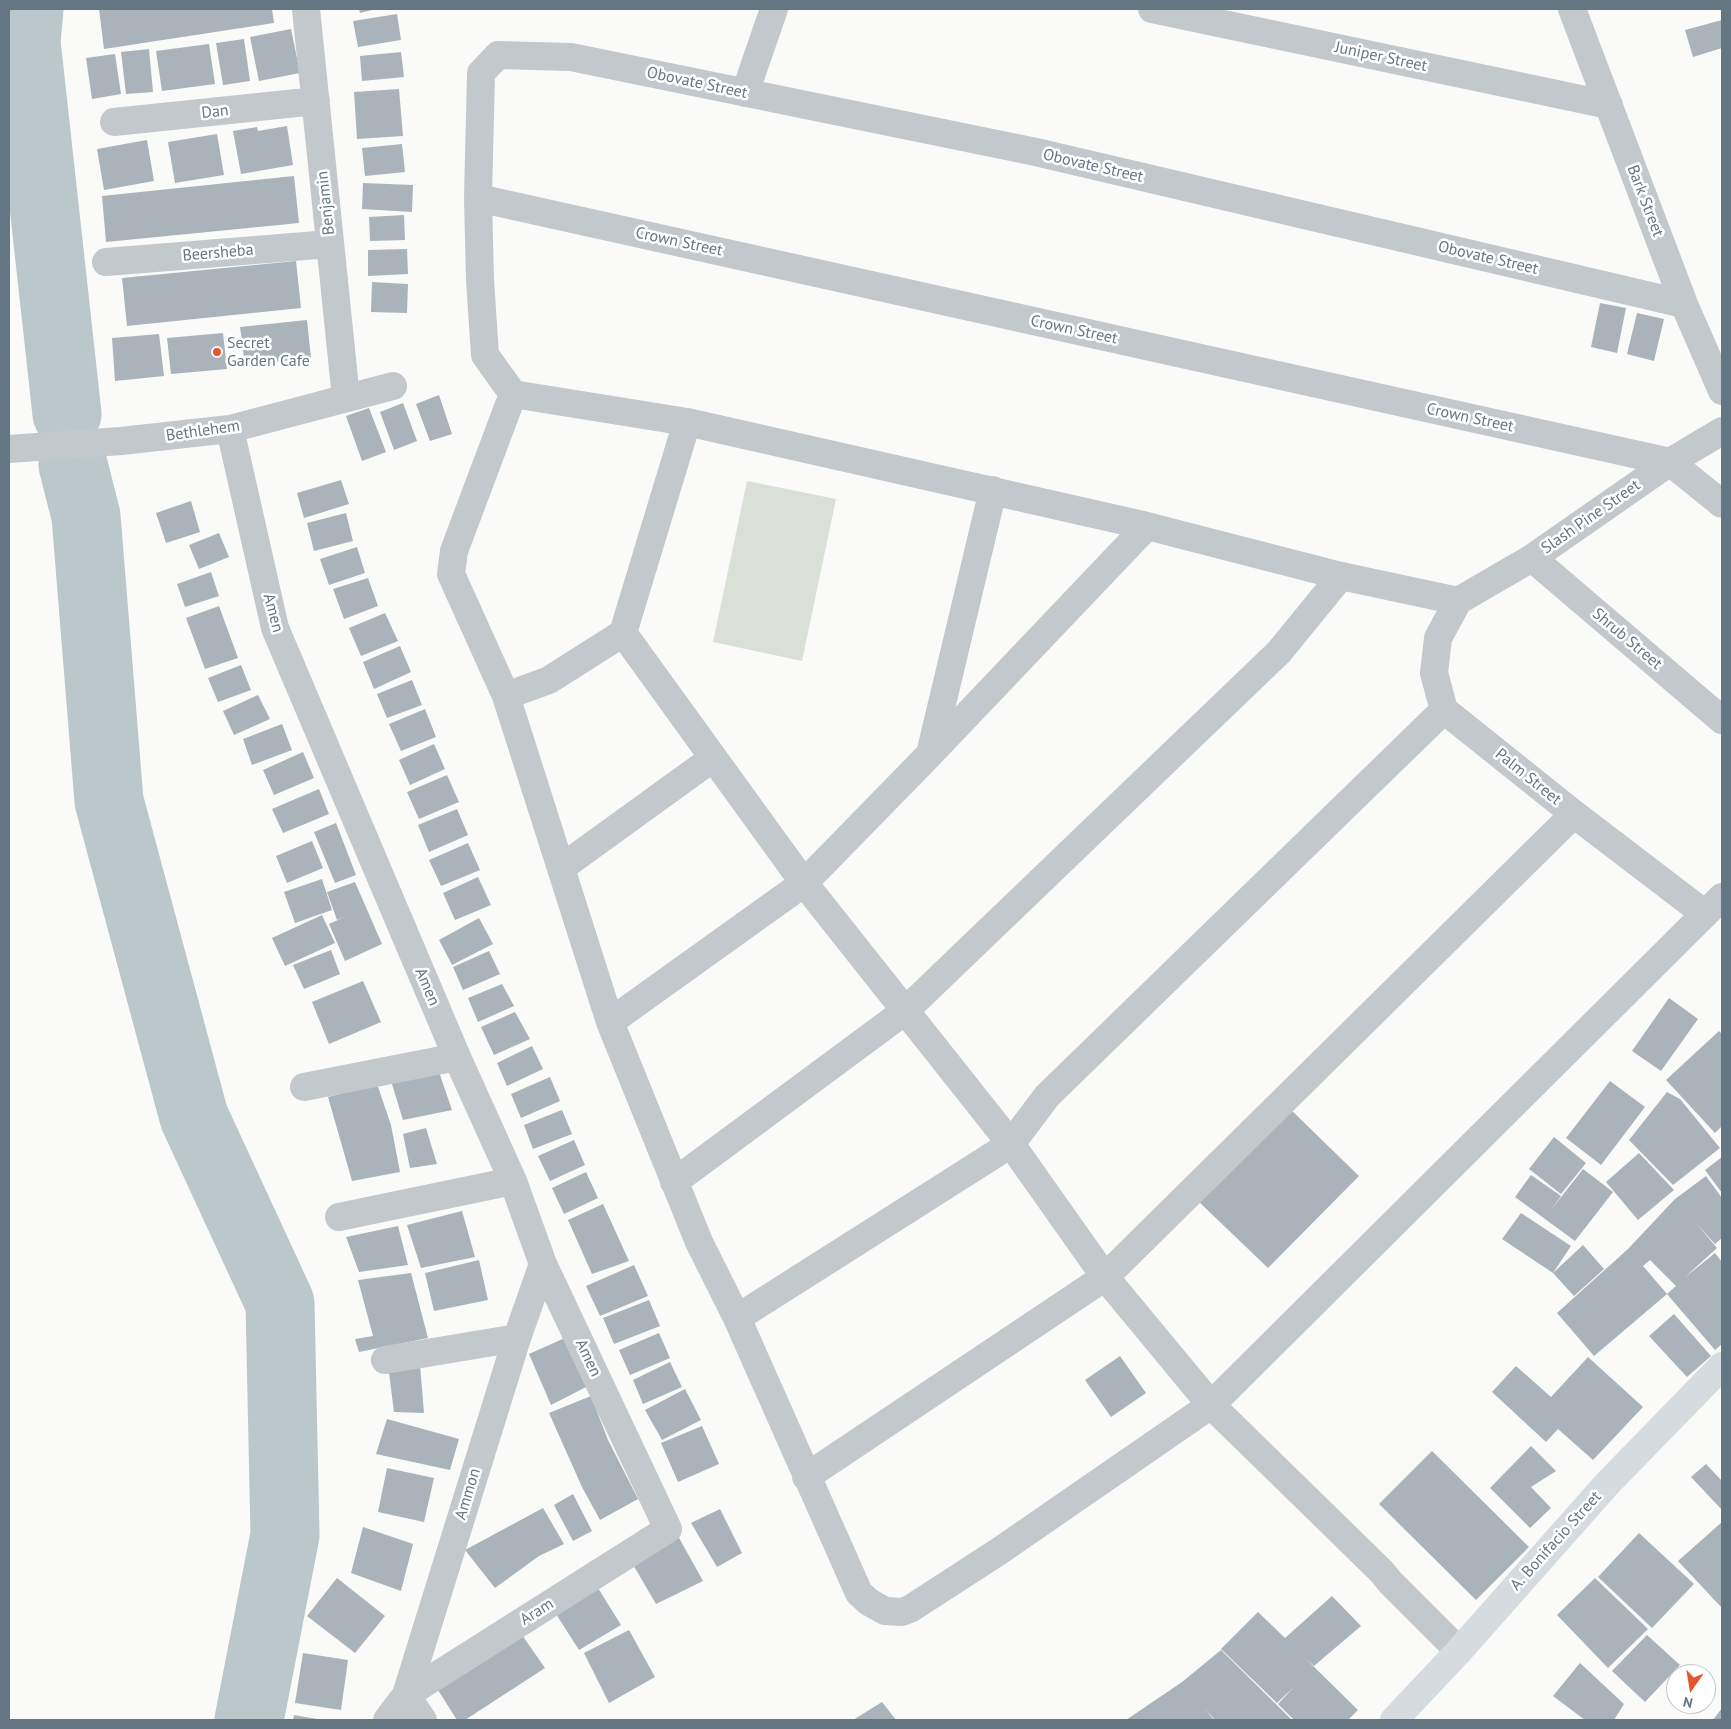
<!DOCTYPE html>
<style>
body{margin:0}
#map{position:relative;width:1731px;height:1729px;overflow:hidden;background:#fafaf8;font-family:"PT Sans",sans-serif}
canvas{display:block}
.frame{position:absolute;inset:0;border:10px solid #657683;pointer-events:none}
.north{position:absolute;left:1666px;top:1664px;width:50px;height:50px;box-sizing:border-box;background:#fff;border:1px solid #c1c8cd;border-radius:50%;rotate:193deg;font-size:14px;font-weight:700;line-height:20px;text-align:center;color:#657683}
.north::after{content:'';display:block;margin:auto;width:18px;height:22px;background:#e4572e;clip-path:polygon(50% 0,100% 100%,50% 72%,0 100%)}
</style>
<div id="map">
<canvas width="1731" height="1729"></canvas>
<div class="frame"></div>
<div class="north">N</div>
</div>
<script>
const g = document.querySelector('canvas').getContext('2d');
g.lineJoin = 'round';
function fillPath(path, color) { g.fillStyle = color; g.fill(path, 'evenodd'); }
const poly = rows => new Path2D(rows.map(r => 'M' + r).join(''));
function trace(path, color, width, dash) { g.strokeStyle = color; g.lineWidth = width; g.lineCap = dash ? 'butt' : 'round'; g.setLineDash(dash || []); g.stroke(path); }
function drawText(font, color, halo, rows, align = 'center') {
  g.font = font + ' "PT Sans",sans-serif'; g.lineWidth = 5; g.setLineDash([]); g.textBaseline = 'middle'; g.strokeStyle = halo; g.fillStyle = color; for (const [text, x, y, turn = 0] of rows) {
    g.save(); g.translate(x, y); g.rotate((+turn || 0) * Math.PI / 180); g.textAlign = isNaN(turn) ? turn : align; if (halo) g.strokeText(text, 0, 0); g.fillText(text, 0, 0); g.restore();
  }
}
const green = poly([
 [747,481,836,499,802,661,713,642]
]);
const river = poly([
 [29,9,26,42,67,414],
 [73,465,86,516,109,801,194,1117,280,1303,285,1535,249,1720]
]);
const building = poly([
 [99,9,272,9,274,23,104,49],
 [359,9,376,9,360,13],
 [397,14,401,40,358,47,353,21],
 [1722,20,1722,48,1693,57,1685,30],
 [291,29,300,73,259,81,250,37],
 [244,39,250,81,223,85,216,43],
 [209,44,215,84,162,91,156,51],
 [149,49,153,92,126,94,121,52],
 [401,52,404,77,362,81,360,56],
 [115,54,121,94,92,99,86,58],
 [399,89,403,136,357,139,354,92],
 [287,126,293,165,241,174,233,131,257,127,258,131],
 [217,134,224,175,175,183,168,142],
 [147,140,154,181,104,190,97,149],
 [402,144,405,172,365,176,362,148],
 [294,176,299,223,106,242,102,196],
 [363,183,413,185,412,212,362,209],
 [404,215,405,240,370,241,369,217],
 [407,249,408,274,368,276,368,250],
 [296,261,301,308,127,326,122,278],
 [372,282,408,284,407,313,371,312],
 [1600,303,1626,308,1617,353,1591,347],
 [1637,313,1664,319,1654,361,1627,354],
 [307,320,311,358,245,365,240,327],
 [223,333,227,369,171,374,167,338],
 [159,334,164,376,115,381,112,338],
 [439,395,452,434,430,441,416,404],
 [403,403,417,441,394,450,380,412],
 [369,408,386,452,362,461,346,416],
 [341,480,349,504,304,518,297,493],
 [191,501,200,532,166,543,156,513],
 [346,513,353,541,314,551,307,523],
 [219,533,229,557,199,569,189,545],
 [357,547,365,573,329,585,320,559],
 [211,572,219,596,185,607,177,584],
 [368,578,378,606,344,619,333,589],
 [219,606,238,658,205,669,186,618],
 [385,613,398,641,361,656,349,628],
 [400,646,411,672,374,689,363,662],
 [241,665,251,690,218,702,208,678],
 [412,680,422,705,387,718,377,694],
 [258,695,270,719,234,735,223,711],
 [425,709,436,737,401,751,389,724],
 [282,724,292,750,252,765,243,739],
 [434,744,445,769,410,785,399,760],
 [303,752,314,778,274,795,263,770],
 [447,775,459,802,419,819,407,792],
 [319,789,329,814,283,833,272,809],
 [457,809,468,835,429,852,418,825],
 [336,823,356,875,335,883,314,832],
 [312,841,323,868,287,883,276,856],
 [468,843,480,870,441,886,429,860],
 [478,877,491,905,455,920,443,893],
 [322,879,332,910,295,923,284,892],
 [355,882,382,944,345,961,329,924,347,916,337,920,327,892],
 [322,915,335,943,285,966,272,938],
 [479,918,493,944,452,965,439,940],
 [331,950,340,974,304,989,293,965],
 [489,951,500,974,463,990,453,967],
 [363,981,381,1022,329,1044,312,1002],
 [502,984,514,1006,478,1022,468,998],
 [1669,998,1698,1019,1661,1071,1632,1051],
 [515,1012,530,1039,494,1055,481,1027],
 [1719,1031,1722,1034,1722,1126,1715,1133,1666,1080],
 [532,1046,543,1069,507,1086,497,1063],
 [439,1072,452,1110,403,1120,391,1081],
 [550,1077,560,1101,521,1118,511,1094],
 [1610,1081,1645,1107,1601,1165,1566,1138],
 [377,1084,391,1125,400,1172,352,1181,328,1097],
 [1667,1092,1680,1099,1720,1148,1673,1185,1629,1140],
 [1288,1107,1359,1176,1268,1268,1197,1200],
 [562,1110,572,1134,533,1149,524,1125],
 [426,1128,437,1164,410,1168,403,1134],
 [1554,1137,1586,1163,1561,1194,1529,1169],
 [574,1140,585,1165,550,1181,538,1156],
 [1639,1153,1674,1190,1638,1220,1606,1182],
 [1722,1157,1722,1193,1705,1170],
 [1583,1169,1613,1192,1575,1241,1515,1197,1531,1175,1561,1196,1551,1210],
 [586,1172,598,1198,564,1214,552,1188],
 [1706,1176,1722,1198,1722,1238,1715,1244,1696,1223,1717,1248,1684,1278,1715,1253,1722,1262,1722,1344,1715,1350,1667,1294,1594,1356,1557,1313,1628,1249,1675,1199],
 [1650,1260,1676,1286,1667,1294,1643,1266],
 [603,1204,629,1261,592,1274,568,1220],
 [462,1211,475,1257,421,1268,407,1225],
 [1521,1213,1571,1246,1553,1273,1583,1245,1604,1269,1574,1296,1553,1273,1502,1239],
 [398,1226,408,1265,359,1272,346,1237],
 [479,1260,488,1300,434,1311,425,1273],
 [634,1265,648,1296,600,1316,586,1286],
 [411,1273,428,1338,359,1352,355,1339,373,1336,358,1280],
 [649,1300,660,1326,614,1344,603,1318],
 [1674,1314,1711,1356,1687,1377,1649,1336],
 [659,1333,670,1358,630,1375,619,1350],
 [565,1338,588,1386,551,1405,529,1354],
 [1120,1356,1146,1393,1111,1417,1085,1380],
 [1588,1357,1643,1407,1593,1460,1558,1429,1546,1442,1492,1392,1516,1366,1551,1397],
 [670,1362,682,1387,643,1404,633,1380],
 [420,1365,424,1413,394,1412,389,1373],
 [685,1389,701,1420,662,1440,645,1410],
 [591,1396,608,1440,638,1499,600,1520,582,1487,549,1413],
 [387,1419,459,1439,450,1470,376,1454],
 [702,1426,719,1464,678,1482,661,1443],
 [1531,1446,1556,1471,1531,1487,1551,1508,1530,1528,1490,1488],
 [1432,1451,1529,1547,1476,1600,1379,1504],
 [1706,1464,1722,1481,1722,1510,1691,1477],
 [387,1468,434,1478,424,1522,378,1512],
 [573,1494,592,1531,573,1541,554,1505],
 [543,1508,564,1544,539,1556,495,1588,465,1550],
 [720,1509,742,1553,717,1567,691,1523],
 [1722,1522,1722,1608,1678,1561],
 [363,1527,413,1544,401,1591,351,1573],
 [1639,1533,1694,1584,1652,1628,1598,1577],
 [678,1536,703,1581,656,1604,632,1563],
 [337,1578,385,1616,355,1653,307,1616],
 [1595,1578,1648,1629,1608,1668,1557,1615],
 [598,1588,621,1625,579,1650,556,1614],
 [1332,1596,1361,1626,1314,1666,1306,1659,1358,1710,1348,1720,1294,1720,1278,1704,1294,1687,1277,1703,1221,1649,1258,1612,1285,1638],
 [629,1630,655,1677,609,1703,584,1653],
 [522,1635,545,1668,465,1720,457,1720,438,1690],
 [1647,1635,1680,1665,1645,1702,1612,1671],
 [1221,1650,1292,1720,1215,1720,1205,1709,1214,1720,1126,1720,1182,1682],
 [303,1653,348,1660,341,1710,295,1703],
 [1580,1663,1624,1704,1614,1720,1585,1720,1553,1696],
 [882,1702,896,1720,853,1720],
 [1722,1708,1722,1720,1713,1720],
 [294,1715,317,1719,317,1720,293,1720]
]);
const minor = poly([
 [306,9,346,398],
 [1152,9,1609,105],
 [1572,9,1684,304,1722,391],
 [745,93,774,9],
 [114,122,316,101],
 [478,198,1670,462,1722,504],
 [106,262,330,244],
 [513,394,454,551,451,574,506,696,610,1022,699,1242,737,1318,859,1593,869,1602,885,1611,902,1612,910,1609,998,1552,1211,1405,1722,897],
 [230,429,275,628,457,1057,513,1181,543,1264,668,1529,406,1695,387,1720],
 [9,449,121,441,230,429,393,386],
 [1532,558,1722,720],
 [1458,601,1341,576,1147,526,687,422,513,394,485,355,480,280,478,198,481,73,498,55,571,57,1036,152,1684,304],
 [1458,601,1438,638,1434,673,1444,710,1574,814,1705,914],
 [1458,601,1532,558,1670,462,1722,431],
 [623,633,804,883,1011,1144,1105,1277,1211,1405,1382,1572,1390,1582,1459,1651],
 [506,696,549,680,623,633,687,422],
 [930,754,993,490],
 [561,868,713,758],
 [610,1022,804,883,930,754,1147,526],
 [304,1087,457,1057],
 [674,1182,905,1011,1279,652,1341,576],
 [339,1217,513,1181],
 [737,1318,1011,1144,1047,1096,1444,710],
 [385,1360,517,1338],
 [806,1477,1105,1277,1574,814],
 [423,1720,406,1695,517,1338,543,1264]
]);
const secondary = poly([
 [1394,1720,1459,1651,1607,1484,1722,1366]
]);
const markers = [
 [217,352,5,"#e4572e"]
];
const streetNames = [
 ["Juniper Street",1381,57,12],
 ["Obovate Street",697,83,12],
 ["Dan",215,112,-6],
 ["Obovate Street",1093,166,13],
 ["Bark Street",1645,201,69],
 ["Benjamin",326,203,-96],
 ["Crown Street",679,242,12],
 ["Beersheba",218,253,-5],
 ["Obovate Street",1488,258,13],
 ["Crown Street",1074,330,12],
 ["Crown Street",1470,418,12],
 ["Bethlehem",203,431,-8],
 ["Slash Pine Street",1591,517,-35],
 ["Amen",273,613,75],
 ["Shrub Street",1627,639,40],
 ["Palm Street",1528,777,39],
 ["Amen",427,987,67],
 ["Amen",588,1358,65],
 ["Ammon",468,1494,-73],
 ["A. Bonifacio Street",1556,1541,-48],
 ["Aram",537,1612,-32]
];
const poiNames = [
 ["Secret",227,343],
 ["Garden Cafe",227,361]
];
fillPath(green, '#dadfd7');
trace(river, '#bbc7cb', 69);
fillPath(building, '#aab3b9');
trace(minor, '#c3c8cc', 28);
trace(secondary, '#d6dbdf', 28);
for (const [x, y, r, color] of markers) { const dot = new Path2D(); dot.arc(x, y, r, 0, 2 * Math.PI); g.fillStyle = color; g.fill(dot); trace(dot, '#fff', 2); }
drawText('16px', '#657683', '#fff', streetNames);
drawText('16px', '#657683', '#fff', poiNames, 'left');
</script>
